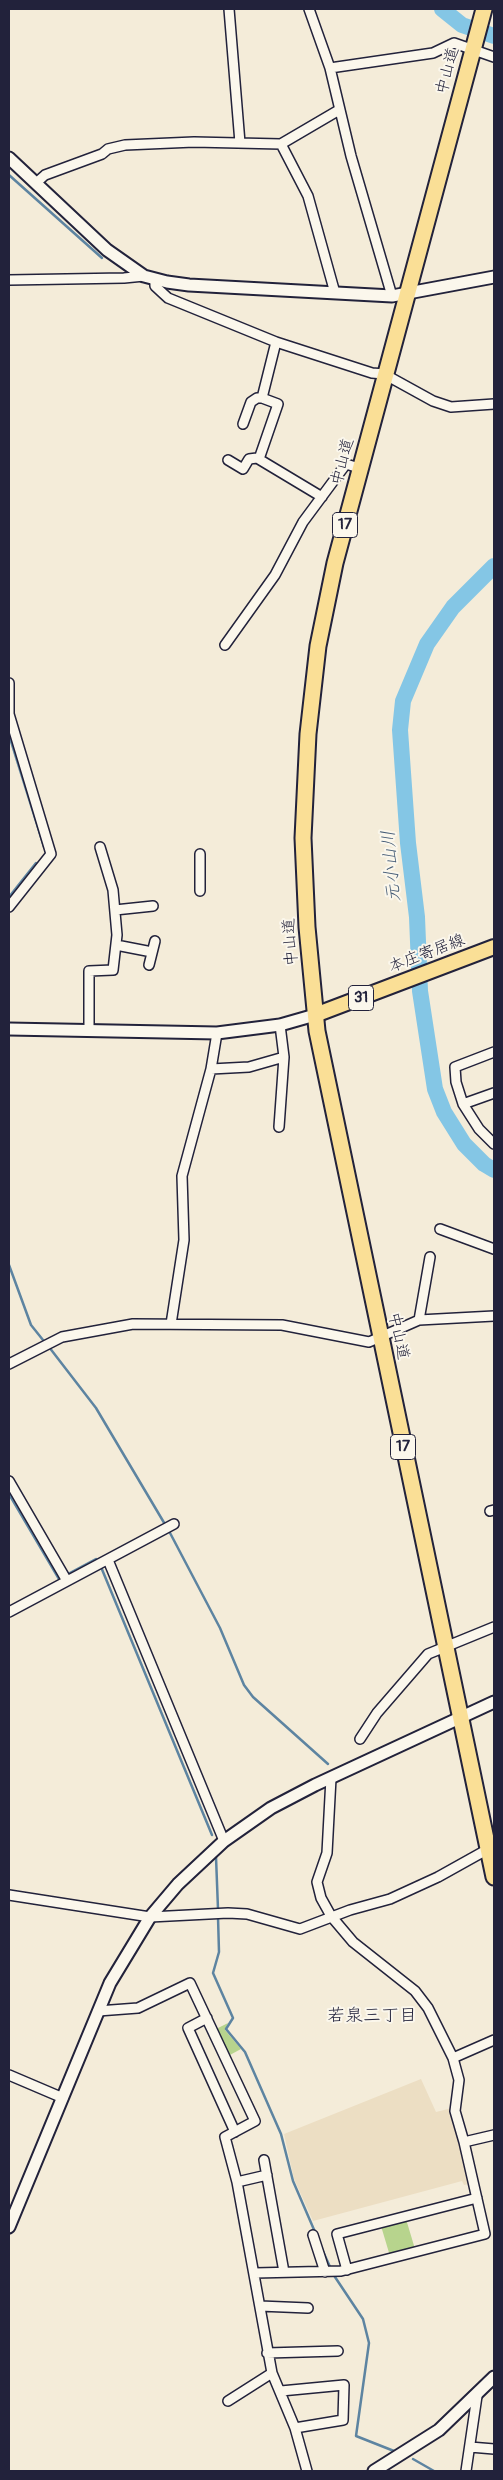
<!DOCTYPE html>
<meta charset="utf-8">
<style>
body{margin:0}
#map{position:relative;width:503px;height:2480px;overflow:hidden;background:#f4ecd9;font-family:Pangolin,sans-serif}
canvas{display:block}
.frame{position:absolute;inset:0;border:10px solid #22223b;pointer-events:none}
</style>
<div id="map">
<canvas width="503" height="2480"></canvas>
<div class="frame"></div>
</div>
<script>
const g = document.querySelector('canvas').getContext('2d');
g.lineJoin = 'round';
function fillPath(path, color) { g.fillStyle = color; g.fill(path, 'evenodd'); }
const poly = rows => new Path2D(rows.map(r => 'M' + r).join(''));
function trace(path, color, width, dash) { g.strokeStyle = color; g.lineWidth = width; g.lineCap = dash ? 'butt' : 'round'; g.setLineDash(dash || []); g.stroke(path); }
function drawText(font, color, halo, rows, align = 'center') {
  g.font = font + ' Pangolin,"Klee One",sans-serif'; g.lineWidth = 4; g.setLineDash([]); g.textBaseline = 'middle'; g.strokeStyle = halo; g.fillStyle = color; for (const [text, x, y, turn = 0] of rows) {
    g.save(); g.translate(x, y); g.rotate((+turn || 0) * Math.PI / 180); g.textAlign = isNaN(turn) ? turn : align; if (halo) g.strokeText(text, 0, 0); g.fillText(text, 0, 0); g.restore();
  }
}
const built = poly([
 [421,2079,436,2112,452,2108,469,2184,464,2185,462,2181,313,2221,294,2179,284,2134]
]);
const green = poly([
 [228,2023,225,2030,241,2049,228,2056,216,2029],
 [406,2219,415,2249,390,2256,381,2226]
]);
const stream = poly([
 [9,175,102,258],
 [9,735,44,847],
 [9,897,36,863],
 [9,1265,31,1325,43,1340],
 [49,1347,96,1408,166,1526],
 [9,1494,59,1579],
 [169,1531,220,1628,244,1685,253,1697,328,1764],
 [101,1567,212,1835],
 [68,1574,96,1559],
 [216,1857,218,1909],
 [218,1917,219,1952,213,1973,233,2018,226,2029,245,2052,281,2134,293,2181,315,2232],
 [321,2247,331,2269],
 [333,2274,363,2319,369,2343,356,2436,394,2451],
 [413,2459,434,2471]
]);
const river = poly([
 [442,9,462,25,494,36],
 [494,566,453,607,427,644,403,701,400,730,408,843,417,917,420,991,435,1089,444,1112,464,1144,484,1164,494,1170]
]);
const minor = poly([
 [229,9,240,143],
 [309,9,330,68,351,156,392,296],
 [330,68,433,53,454,43,494,57],
 [281,144,308,196,335,293],
 [36,183,45,175,102,154,108,149,125,145,194,142,281,144,339,110],
 [155,279,155,286,168,298,276,342,372,373,384,374,433,401,451,407,494,404],
 [9,280,124,278,144,276],
 [243,424,251,402,257,398,262,398],
 [259,459,278,404,262,398,276,342],
 [228,460,243,469,249,459,257,458,322,497],
 [225,645,275,575,303,522,346,464,359,468],
 [9,683,9,714,51,854,9,907],
 [200,891,200,854],
 [115,910,153,906],
 [116,945,152,952],
 [149,965,155,941],
 [89,1030,89,971,113,970,117,935,113,890,100,847],
 [211,1069,249,1067,284,1057],
 [494,1093,463,1104,479,1129,494,1144],
 [463,1104,456,1082,455,1067,494,1052],
 [279,1127,284,1057,280,1025],
 [440,1229,494,1249],
 [419,1320,430,1257],
 [171,1324,184,1240,182,1176,211,1069,217,1033],
 [9,1364,62,1337,133,1324,282,1325,369,1342,419,1320,494,1316],
 [9,1481,67,1581],
 [490,1511,494,1510],
 [108,1560,224,1841],
 [9,1612,174,1524],
 [360,1739,377,1713,428,1654,494,1627],
 [9,1895,150,1917,228,1913,247,1914,300,1929,350,1910,390,1899,438,1877,490,1848],
 [98,2011,138,2008,190,1983,255,2121,225,2137,237,2182,272,2373,295,2428,307,2471],
 [207,2018,188,2028,235,2132],
 [453,2058,494,2040],
 [9,2075,63,2098],
 [464,2142,494,2135],
 [264,2160,284,2272],
 [237,2182,267,2175],
 [313,2235,325,2272],
 [347,2270,337,2234,477,2198],
 [255,2273,341,2271,485,2234,464,2142,455,2111,459,2080,453,2058,428,2008,415,1991,353,1942,331,1916,321,1898,317,1882,327,1853,331,1778],
 [260,2306,308,2308],
 [267,2353,338,2351],
 [281,2391,344,2385,343,2420,295,2428],
 [228,2401,272,2373],
 [470,2447,494,2449],
 [466,2471,477,2396]
]);
const tertiary = poly([
 [9,158,107,250,144,276,167,282,189,285,392,296,494,277],
 [9,1029,217,1033,280,1025,315,1015],
 [9,2227,110,1983,150,1917,178,1884,224,1841,271,1808,315,1785,494,1702],
 [374,2471,439,2430,494,2377]
]);
const primary = poly([
 [315,1015,494,947]
]);
const trunk = poly([
 [484,9,335,563,318,646,308,734,303,838,307,927,317,1031,494,1877]
]);
const shields = [
 [345,525,25],
 [361,998,25],
 [403,1447,25]
];
const shieldNames = [
 ["17",345,525],
 ["31",361,998],
 ["17",403,1447]
];
const streetNames = [
 ["中山道",448,71,-75],
 ["中山道",343,462,-75],
 ["中山道",291,942,-94],
 ["本庄寄居線",427,954,-21],
 ["中山道",398,1336,78]
];
const waterNames = [
 ["元小山川",392,866,-95]
];
const neighbourhoodNames = [
 ["若泉三丁目",372,2016]
];
fillPath(built, '#ecdec3');
fillPath(green, '#b7d48d');
trace(stream, '#5d84a1', 2.5);
trace(river, '#84c6e5', 16);
trace(minor, '#22223b', 12);
trace(tertiary, '#22223b', 15);
trace(primary, '#22223b', 18);
trace(trunk, '#22223b', 19);
trace(minor, '#fbf7ec', 9);
trace(tertiary, '#fbf7ec', 11);
trace(primary, '#fadf96', 14);
trace(trunk, '#fadf96', 15);
for (const [x, y, w] of shields) { const box = new Path2D(); box.roundRect(x - w / 2, y - 12.5, w, 25, 4); g.fillStyle = '#fbf7ec'; g.fill(box); trace(box, '#22223b', 1); }
drawText('bold 15px', '#22223b', null, shieldNames);
drawText('16px', '#22223b', '#fbf7ec', streetNames);
drawText('italic 18px', '#445b76', '#fbf7ec', waterNames);
drawText('18px', '#22223b', '#fbf7ec', neighbourhoodNames);
</script>
